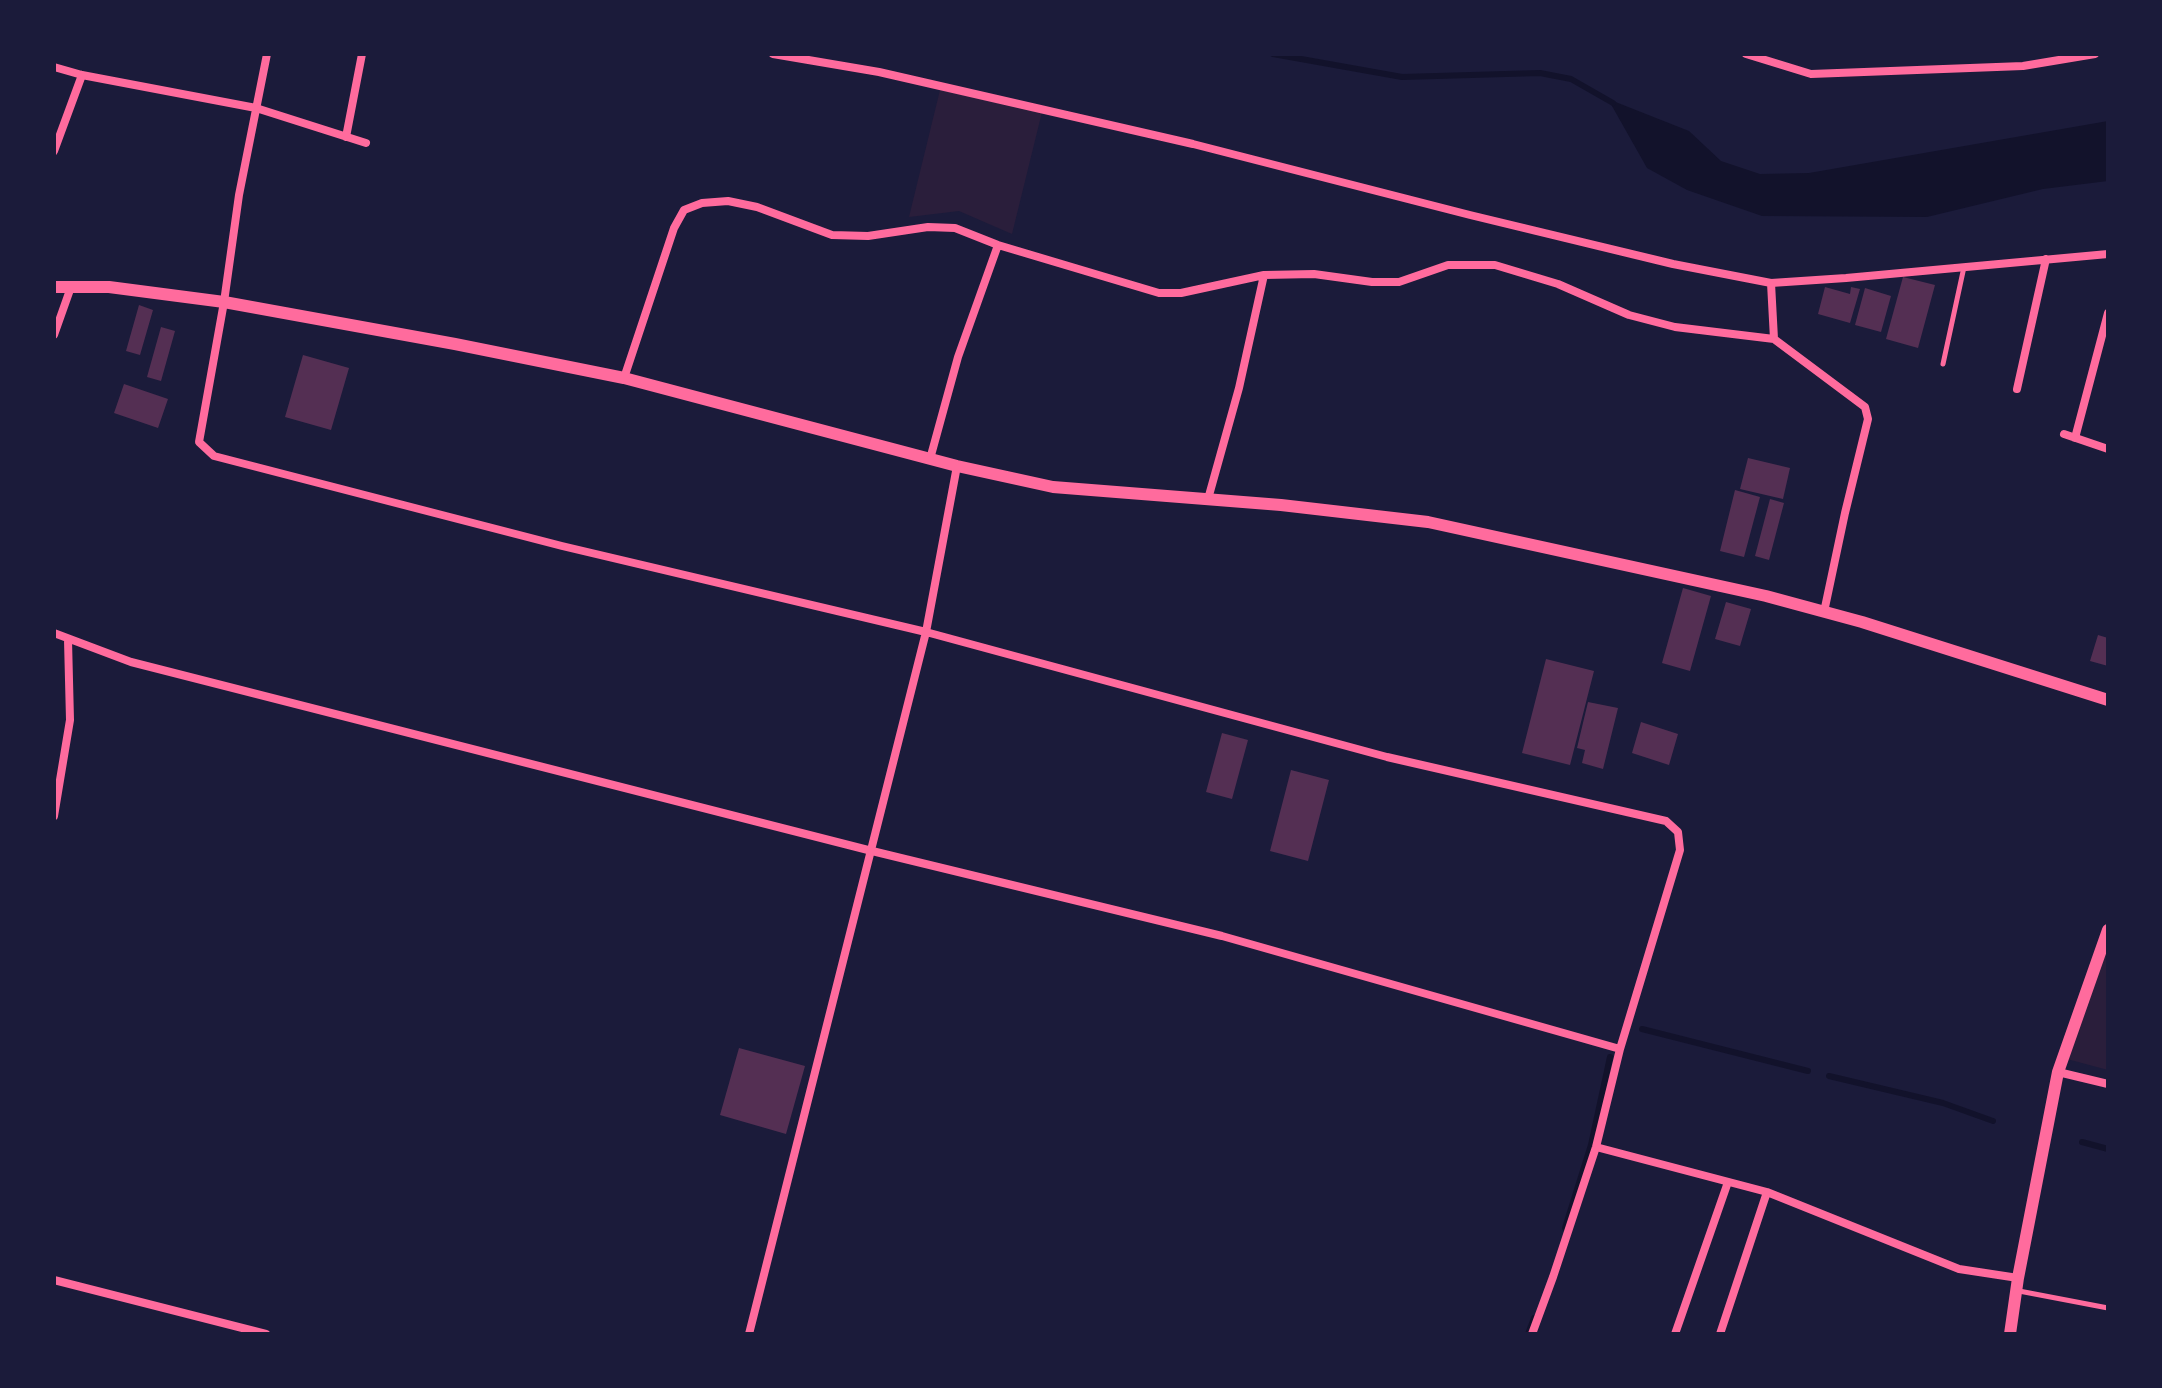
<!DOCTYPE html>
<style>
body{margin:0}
#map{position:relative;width:2162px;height:1388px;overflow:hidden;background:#1b1b3a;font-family:"Space Grotesk",sans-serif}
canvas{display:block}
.frame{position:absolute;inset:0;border:56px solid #1b1b3a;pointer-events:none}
</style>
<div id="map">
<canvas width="2162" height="1388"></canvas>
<div class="frame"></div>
</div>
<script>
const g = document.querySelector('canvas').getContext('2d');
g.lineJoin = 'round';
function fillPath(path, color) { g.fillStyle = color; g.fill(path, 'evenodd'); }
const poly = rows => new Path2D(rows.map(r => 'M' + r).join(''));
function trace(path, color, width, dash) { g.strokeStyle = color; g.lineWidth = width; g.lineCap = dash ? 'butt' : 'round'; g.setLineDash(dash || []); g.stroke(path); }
const green = poly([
 [940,90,1042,112,1012,234,959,211,909,217],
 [2108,940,2108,1070,2067,1059]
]);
const water = poly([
 [1608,99,1689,131,1721,161,1760,174,1809,173,2108,121,2108,181,2043,189,1927,217,1762,216,1687,190,1647,168]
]);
const stream = poly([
 [1273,54,1402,77,1540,73,1571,79,1613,103],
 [1642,1029,1808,1071],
 [1829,1076,1943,1103,1993,1121],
 [2082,1142,2108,1149],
 [1565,1228,1591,1145,1610,1057],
 [1528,1334,1534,1318]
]);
const building = poly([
 [1903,277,1935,285,1918,348,1886,339],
 [1825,287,1850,294,1851,287,1860,289,1850,323,1818,314],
 [1865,288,1891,296,1881,332,1855,325],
 [139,305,153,310,140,355,126,351],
 [161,327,175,331,161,381,147,377],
 [303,355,349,368,331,430,285,417],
 [124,384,168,399,158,428,114,413],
 [1748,458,1790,468,1783,499,1740,489],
 [1735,490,1760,497,1744,557,1720,551],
 [1770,499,1784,503,1769,560,1755,556],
 [1683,588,1711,596,1690,671,1662,663],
 [1726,602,1751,609,1740,646,1715,639],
 [2098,635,2108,638,2108,666,2090,661],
 [1546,659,1594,671,1570,765,1522,753],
 [1588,702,1618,708,1603,769,1582,763,1585,750,1577,748],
 [1641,722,1678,734,1669,765,1632,753],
 [1222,733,1248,740,1232,799,1206,792],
 [1291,770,1329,780,1308,861,1270,851],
 [739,1048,805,1066,786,1134,720,1115]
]);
const service = poly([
 [1943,364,1964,267],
 [2019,1291,2108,1308]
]);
const minor = poly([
 [267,54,239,195,224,302,199,442,214,456,562,546,926,632,1387,757,1666,821,1678,832,1680,850,1620,1049,1596,1147,1553,1277,1532,1334],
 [773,54,879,72,1193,144,1470,215,1673,264,1771,283,1846,278,2108,254],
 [1746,54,1811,74,2023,66,2095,54],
 [54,67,82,75,256,108,366,143],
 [346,137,362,54],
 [54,151,82,75],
 [1771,283,1774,339,1865,407,1868,419,1845,513,1824,612],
 [54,335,71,287],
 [624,378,674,228,684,210,702,203,728,201,757,207,832,235,868,236,928,227,955,228,998,245,1159,293,1181,293,1264,275,1314,274,1372,282,1399,282,1448,265,1495,265,1558,284,1629,315,1675,327,1774,339],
 [2017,389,2046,259],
 [2064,434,2108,449],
 [2075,438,2108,313],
 [930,459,958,357,998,245],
 [1208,499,1239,388,1264,275],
 [54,633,131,662,872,851,1222,936,1620,1049],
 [54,816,70,720,68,640],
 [2058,1072,2108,1084],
 [1596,1147,1767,1192,1959,1269,2018,1278],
 [54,1280,266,1334],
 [749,1334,926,632,957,466],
 [1675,1334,1728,1182],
 [1720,1334,1767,1192]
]);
const tertiary = poly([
 [54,287,109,287,224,302,455,344,624,378,957,466,1053,487,1281,505,1428,522,1766,596,1862,622,2108,700],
 [2010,1334,2018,1278,2058,1072,2108,930]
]);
fillPath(green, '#2a1e3b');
fillPath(water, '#12122b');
trace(stream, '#12122b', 6);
fillPath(building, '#542f53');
trace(service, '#ff6b9d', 5);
trace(minor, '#ff6b9d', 8);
trace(tertiary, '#ff6b9d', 12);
</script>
